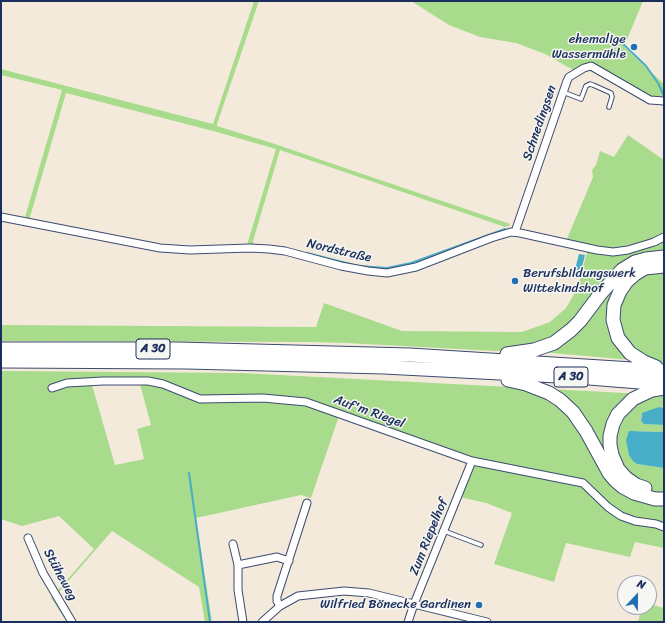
<!DOCTYPE html>
<meta charset="utf-8">
<style>
body{margin:0}
#map{position:relative;width:665px;height:623px;overflow:hidden;background:#f4eadb;font-family:Sriracha,sans-serif}
canvas{display:block}
.frame{position:absolute;inset:0;border:2px solid #1b2f5e;pointer-events:none}
.north{position:absolute;left:617px;top:575px;width:40px;height:40px;box-sizing:border-box;background:#f6f6f2;border:1px solid #9ea6b7;border-radius:50%;rotate:22deg;font-size:11px;font-weight:700;line-height:16px;text-align:center;color:#1b2f5e}
.north::after{content:'';display:block;margin:auto;width:14px;height:18px;background:#1f6fb2;clip-path:polygon(50% 0,100% 100%,50% 72%,0 100%)}
</style>
<div id="map">
<canvas width="665" height="623"></canvas>
<div class="frame"></div>
<div class="north">N</div>
</div>
<script>
const g = document.querySelector('canvas').getContext('2d');
g.lineJoin = 'round';
function fillPath(path, color) { g.fillStyle = color; g.fill(path, 'evenodd'); }
const poly = rows => new Path2D(rows.map(r => 'M' + r).join(''));
function trace(path, color, width, dash) { g.strokeStyle = color; g.lineWidth = width; g.lineCap = dash ? 'butt' : 'round'; g.setLineDash(dash || []); g.stroke(path); }
function drawText(font, color, halo, rows, align = 'center') {
  g.font = font + ' Sriracha,sans-serif'; g.lineWidth = 3; g.setLineDash([]); g.textBaseline = 'middle'; g.strokeStyle = halo; g.fillStyle = color; for (const [text, x, y, turn = 0] of rows) {
    g.save(); g.translate(x, y); g.rotate((+turn || 0) * Math.PI / 180); g.textAlign = isNaN(turn) ? turn : align; if (halo) g.strokeText(text, 0, 0); g.fillText(text, 0, 0); g.restore();
  }
}
const green = poly([
 [254,1,259,1,217,124,217,126,278,145,339,166,510,224,509,226,505,227,280,150,253,241,254,245,247,245,276,149,213,131,66,93,30,217,31,220,25,217,62,90,1,75,1,69,213,124],
 [411,1,643,1,624,47,664,84,664,102,651,99,590,70,584,69,575,71,545,54,516,43,480,37,449,25],
 [628,135,664,160,664,232,652,239,625,246,612,248,602,248,567,239,593,177,592,170,596,165,600,151,614,157],
 [664,241,664,252,647,252,624,260,613,272,576,318,553,337,515,349,496,351,346,343,308,342,1,341,1,325,316,327,324,303,402,331,522,332,550,322,566,308,578,287,587,252,608,256,644,249],
 [664,271,664,363,656,362,633,349,622,336,617,320,623,293,644,273],
 [617,279,609,303,632,360,540,352],
 [1,371,241,373,664,395,664,408,659,407,641,415,641,421,644,424,664,425,664,432,637,431,637,464,664,468,664,548,635,542,630,557,566,543,554,582,494,564,512,513,486,503,460,497,467,465,466,463,339,416,311,498,301,495,196,518,212,622,205,622,199,587,112,531,58,593,76,622,67,622,51,598,94,549,59,516,22,526,1,519],
 [140,384,151,425,137,429,144,459,115,465,92,385],
 [649,604,664,608,664,622,638,622,642,607,649,607]
]);
const water = poly([
 [579,254,585,255,580,275,574,273],
 [659,407,664,408,664,425,644,424,641,421,642,413],
 [629,431,664,432,664,468,637,464,633,461,629,455,626,440]
]);
const stream = poly([
 [621,42,646,66,658,83,664,96],
 [307,253,358,266,387,268,411,263,505,229],
 [189,473,210,622]
]);
const service = poly([
 [563,92,581,99,586,86,590,84,593,85,611,93,612,97,609,107],
 [444,531,481,545]
]);
const minor = poly([
 [1,217,160,248,190,250,250,248,269,249,285,251,341,266,368,271,387,273,416,267,491,238,511,232,520,233,597,250,613,252,628,250,654,242,664,237],
 [515,232,567,81,569,77,584,68,591,66,650,100,664,101],
 [52,388,67,383,103,381,148,381,163,384,200,399,263,398,306,402,472,461,583,483,608,507,621,516,635,521,656,524,664,527],
 [28,538,43,573,72,622],
 [233,544,238,565,238,590,243,622],
 [238,565,277,557,289,561],
 [280,606,277,601,277,596,307,503],
 [262,622,280,606,298,596,344,591,369,593,487,622],
 [408,622,414,604,472,461]
]);
const motorway = poly([
 [1,349,178,349,410,355,664,371],
 [507,354,534,350,554,343,571,330,580,321,601,293,622,270,635,262,646,259,664,257],
 [1,361,187,362,384,367,577,377,664,384],
 [656,367,644,362,630,353,618,338,613,320,614,305,620,291,627,281,635,274,645,268,664,266],
 [508,380,526,384,549,393,560,400,573,412,586,431,609,473,615,480,623,487,634,493,655,499,664,499],
 [645,488,636,485,626,478,618,469,612,455,610,445,610,436,613,424,618,414,633,399,652,390,664,388]
]);
const markers = [
 [634,47,4,"#1f6fb2"],
 [515,281,4,"#1f6fb2"],
 [479,605,4,"#1f6fb2"]
];
const shields = [
 [153,349,34],
 [571,377,34]
];
const shieldNames = [
 ["A 30",153,349],
 ["A 30",571,377]
];
const poiNames = [
 ["ehemalige",626,40],
 ["Wassermühle",626,55],
 ["Berufsbildungswerk",523,274,"left"],
 ["Wittekindshof",523,289,"left"],
 ["Wilfried Bönecke Gardinen",471,605]
];
const streetNames = [
 ["Schnedingsen",540,123,-71],
 ["Nordstraße",339,251,13],
 ["Auf'm Riegel",369,412,20],
 ["Zum Riepelhof",429,537,-68],
 ["Stüheweg",60,575,62]
];
fillPath(green, '#a8dc8c');
fillPath(water, '#48adc7');
trace(stream, '#48adc7', 2);
trace(service, '#3c4b71', 5.5);
trace(minor, '#3c4b71', 9);
trace(motorway, '#3c4b71', 15);
trace(service, '#fff', 3.5);
trace(minor, '#fff', 7);
trace(motorway, '#fff', 13);
for (const [x, y, r, color] of markers) { const dot = new Path2D(); dot.arc(x, y, r, 0, 2 * Math.PI); g.fillStyle = color; g.fill(dot); trace(dot, '#f6f6f2', 1.5); }
for (const [x, y, w] of shields) { const box = new Path2D(); box.roundRect(x - w / 2, y - 10, w, 20, 3); g.fillStyle = '#f6f6f2'; g.fill(box); trace(box, '#1b2f5e', 1); }
drawText('bold 12px', '#1b2f5e', null, shieldNames);
drawText('13px', '#1b2f5e', '#f6f6f2', poiNames, 'right');
drawText('13px', '#1b2f5e', '#f6f6f2', streetNames);
</script>
